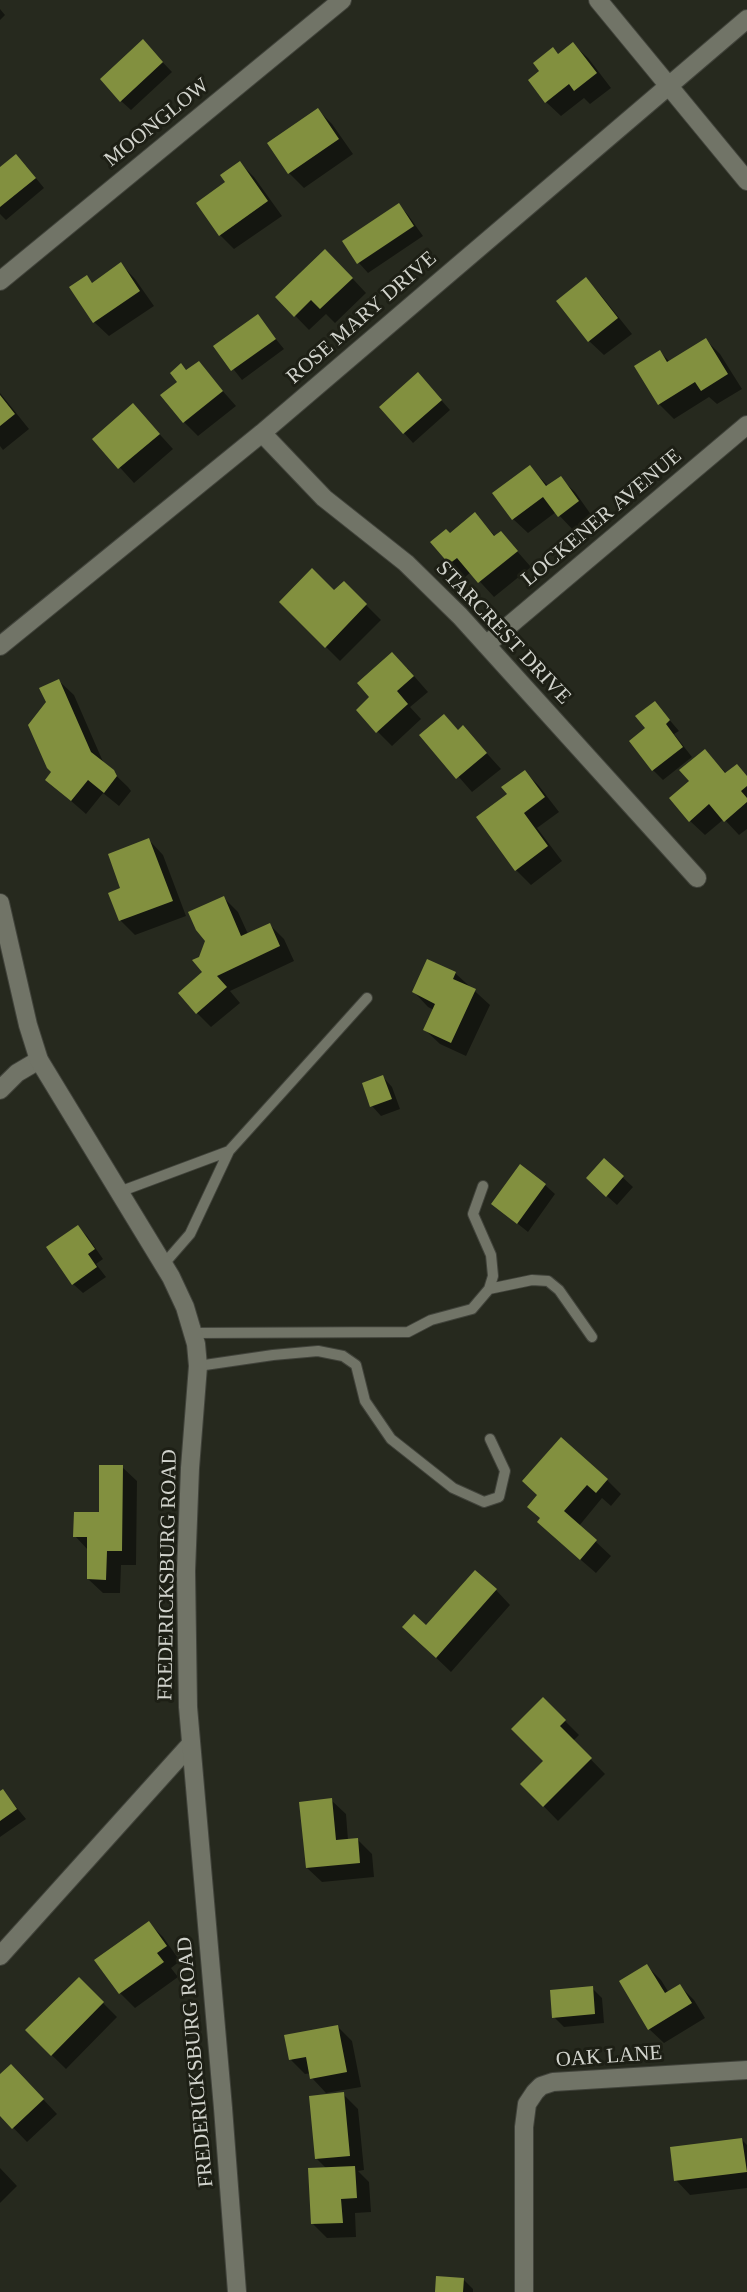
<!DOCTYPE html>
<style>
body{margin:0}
canvas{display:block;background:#26291e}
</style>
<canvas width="747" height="2292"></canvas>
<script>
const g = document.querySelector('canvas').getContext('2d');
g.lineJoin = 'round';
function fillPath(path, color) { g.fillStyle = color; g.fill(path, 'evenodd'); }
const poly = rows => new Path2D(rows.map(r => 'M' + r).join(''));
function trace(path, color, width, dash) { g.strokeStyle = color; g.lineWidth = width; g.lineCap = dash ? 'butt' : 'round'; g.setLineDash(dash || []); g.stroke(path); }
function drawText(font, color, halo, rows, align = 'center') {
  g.font = font + ' Georgia,serif'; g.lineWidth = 6; g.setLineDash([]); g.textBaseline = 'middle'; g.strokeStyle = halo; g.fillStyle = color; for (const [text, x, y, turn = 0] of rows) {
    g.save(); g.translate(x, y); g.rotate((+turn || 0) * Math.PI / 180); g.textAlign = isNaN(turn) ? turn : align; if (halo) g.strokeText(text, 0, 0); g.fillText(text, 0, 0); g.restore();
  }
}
const shadow = poly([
 [0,9,5,15,0,20],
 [573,44,588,58,611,88,590,104,584,98,561,116,546,102,559,55],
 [152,51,172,72,131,110,121,101],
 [318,110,332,124,353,154,304,188,289,173,269,143],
 [240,163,254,177,282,216,234,249,220,235,228,183],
 [26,166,44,188,6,220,0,214,0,169],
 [399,205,408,215,423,236,368,273,359,263,344,241],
 [121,264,135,279,154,306,109,336,94,322,87,277,93,284],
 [340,265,366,293,335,323,326,314,309,330,277,297],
 [586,279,600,294,632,334,604,355,589,341,558,301],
 [257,316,284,349,242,380,215,346],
 [706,340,720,354,742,389,717,404,709,397,674,419,659,404,660,352,670,362],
 [198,363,236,406,198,436,184,422,179,382],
 [427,384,450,410,413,443,404,433],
 [0,393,29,429,3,450,0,446],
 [133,405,173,449,134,483,94,439],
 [530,467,549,487,560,478,575,492,592,516,573,530,556,512,528,533,513,519],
 [475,514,496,537,501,533,531,567,494,597,471,572,464,578,450,563,450,534],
 [344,583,381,620,340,661,281,602,334,592],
 [407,668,428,692,410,707,421,719,392,746,377,731,372,697],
 [59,681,74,695,104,764,128,787,131,791,119,806,103,793,86,814,47,780,53,773,47,703],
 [655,703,679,731,674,734,692,757,663,780,653,770,648,729],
 [444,716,459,731,463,727,501,769,472,792,422,735],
 [705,751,727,774,747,776,747,829,739,835,724,819,705,835,690,821,691,781],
 [525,772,539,786,559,812,537,828,562,861,531,885,516,870,509,795],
 [149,840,163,855,186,916,135,935,121,921,110,894,122,889],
 [224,898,238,912,248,934,270,925,284,939,294,961,230,991,240,1003,211,1027,197,1013,204,973],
 [455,973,490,1005,466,1056,440,1044,425,1030,434,1010,428,1007,414,992],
 [383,1077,392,1087,400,1109,381,1116,372,1106],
 [604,1160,633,1187,617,1205,598,1188],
 [545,1185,555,1194,528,1232,493,1204],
 [78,1227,87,1236,103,1259,96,1264,106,1277,83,1293,73,1284],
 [122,1467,137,1481,136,1565,121,1565,120,1593,103,1593,88,1579,88,1550,75,1536,100,1513],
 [607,1480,621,1494,611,1506,602,1498,579,1526,611,1556,596,1573,553,1536,541,1519,538,1496],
 [496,1590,510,1605,451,1672,404,1627,426,1627],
 [543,1699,579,1735,573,1741,605,1774,558,1821,522,1784,545,1761],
 [3,1791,26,1819,0,1837,0,1793],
 [331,1800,346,1814,348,1840,357,1839,372,1854,374,1877,322,1882,307,1868],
 [149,1923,163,1937,180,1961,171,1968,178,1977,135,2008,120,1993,97,1960],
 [647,1966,661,1980,669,1993,680,1986,694,2000,705,2018,664,2043,649,2029],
 [79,1979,117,2017,66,2069,27,2031],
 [592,1988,602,1998,604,2023,564,2027,554,2017],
 [338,2027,352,2041,361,2087,326,2093,312,2078,311,2073,305,2074,291,2060],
 [0,2076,25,2080,57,2114,27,2142,0,2114],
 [343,2094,358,2109,364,2170,358,2171,369,2182,371,2212,355,2213,356,2237,327,2238,313,2224,327,2169,317,2159],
 [742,2140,747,2145,747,2188,690,2195,676,2180],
 [0,2168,17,2186,0,2203],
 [463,2279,473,2289,473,2292,437,2292]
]);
const building = poly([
 [143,39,163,62,120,102,100,79],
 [573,42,597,73,574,91,569,84,545,103,528,80,539,71,533,63,553,47,558,54],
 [318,108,339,139,288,174,267,143],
 [16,154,36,178,0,207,0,167],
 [240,161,268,201,219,236,196,203,225,182,220,175],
 [399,203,414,226,357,264,342,241],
 [325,249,353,278,320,309,311,300,294,317,275,297],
 [121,262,140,291,93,323,69,287,87,275,92,283],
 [586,277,618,318,588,342,556,301],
 [258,314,276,339,231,371,213,346],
 [706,338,728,374,701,391,695,382,658,405,634,366,660,350,667,362],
 [199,361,223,391,183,423,160,395,177,382,170,373,181,363,186,370],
 [418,372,442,400,403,434,379,407],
 [0,395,15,414,0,426],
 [133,403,160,434,118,469,92,439],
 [530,465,546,486,561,476,579,501,558,517,543,497,512,520,492,493],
 [475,512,494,536,501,531,518,551,478,583,457,558,449,564,430,542,446,529,450,533],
 [312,568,334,590,344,581,367,604,325,648,279,602],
 [392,652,414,676,397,691,408,704,376,733,356,710,369,697,357,683],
 [59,679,91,752,114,770,117,776,104,793,88,780,71,801,45,780,51,772,47,768,28,725,46,702,39,688],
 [655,701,670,720,666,724,683,747,652,771,629,741,645,728,635,716],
 [444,714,458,730,463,725,487,753,456,779,419,735],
 [705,749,725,773,737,764,747,776,747,786,741,791,747,798,747,802,724,822,709,804,689,822,669,798,689,781,679,770],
 [525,770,545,797,524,813,548,846,515,871,476,817,507,794,501,787],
 [149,838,173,901,119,921,108,893,120,888,108,854],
 [224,896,241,936,270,923,280,946,217,976,227,987,196,1014,178,993,202,972,192,960,199,957,205,941,196,930,188,912],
 [427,959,456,972,453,979,476,989,451,1043,423,1030,435,1004,412,992],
 [383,1075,392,1099,370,1107,362,1083],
 [604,1158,624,1176,606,1197,586,1178],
 [520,1164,546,1184,517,1224,491,1204],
 [78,1225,95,1249,88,1254,97,1267,72,1285,46,1247],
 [561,1437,608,1479,596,1493,587,1485,564,1511,597,1540,580,1560,537,1522,540,1518,527,1507,537,1495,522,1481],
 [99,1465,123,1465,122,1551,107,1551,106,1580,87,1579,87,1537,73,1537,74,1512,99,1512],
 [475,1570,497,1589,436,1658,402,1627,414,1614,426,1625],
 [543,1697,566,1720,560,1726,592,1758,543,1807,520,1784,543,1761,511,1729],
 [3,1789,17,1809,0,1821,0,1791],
 [332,1798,336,1840,358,1838,360,1863,306,1868,299,1802],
 [149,1921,167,1946,157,1953,164,1962,119,1994,94,1960],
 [647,1964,665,1993,680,1984,692,2003,648,2030,619,1981],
 [79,1977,104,2002,51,2056,25,2030],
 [593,1986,595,2014,552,2018,550,1990],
 [338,2025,347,2072,310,2079,306,2057,289,2060,284,2035],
 [11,2064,44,2099,12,2129,0,2116,0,2074],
 [344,2092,350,2156,315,2159,309,2096],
 [742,2138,747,2172,674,2181,670,2147],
 [355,2166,357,2198,341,2199,343,2223,311,2224,308,2168],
 [436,2276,464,2278,463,2292,435,2292]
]);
const lane = poly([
 [119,1192,229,1151],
 [163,1265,190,1234,229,1151,367,998],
 [489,1289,532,1280,548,1281,559,1290,592,1337],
 [194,1333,408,1332,431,1320,472,1309,489,1289,493,1276,491,1255,473,1214,483,1186],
 [198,1366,273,1355,318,1351,343,1356,356,1365,365,1401,391,1439,453,1488,484,1502,499,1497,505,1471,490,1439]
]);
const street = poly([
 [598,0,747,181],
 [0,281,342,0],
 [262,433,324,498,406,563,460,616,697,878],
 [486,645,747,425],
 [0,646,262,433,747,19],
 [0,1090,17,1073,39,1060],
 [0,1956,190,1745],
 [524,2292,524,2127,527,2104,535,2092,541,2086,553,2082,747,2070]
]);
const secondary = poly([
 [0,903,28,1025,39,1060,171,1277,185,1307,196,1344,198,1366,190,1468,186,1571,188,1707,223,2108,237,2292]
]);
const streetNames = [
 ["MOONGLOW",157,123,-39],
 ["ROSE MARY DRIVE",362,318,-41],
 ["LOCKENER AVENUE",602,518,-40],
 ["STARCREST DRIVE",503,633,47],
 ["FREDERICKSBURG ROAD",168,1575,-89],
 ["OAK LANE",609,2057,-4],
 ["FREDERICKSBURG ROAD",196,2062,-95]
];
fillPath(shadow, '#0007');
fillPath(building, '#82903f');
trace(lane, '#41433b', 12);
trace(street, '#41433b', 20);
trace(secondary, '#41433b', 20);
trace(lane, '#717467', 10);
trace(street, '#717467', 18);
trace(secondary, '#717467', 18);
drawText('21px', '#d1d3cc', '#1d1f15', streetNames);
</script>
